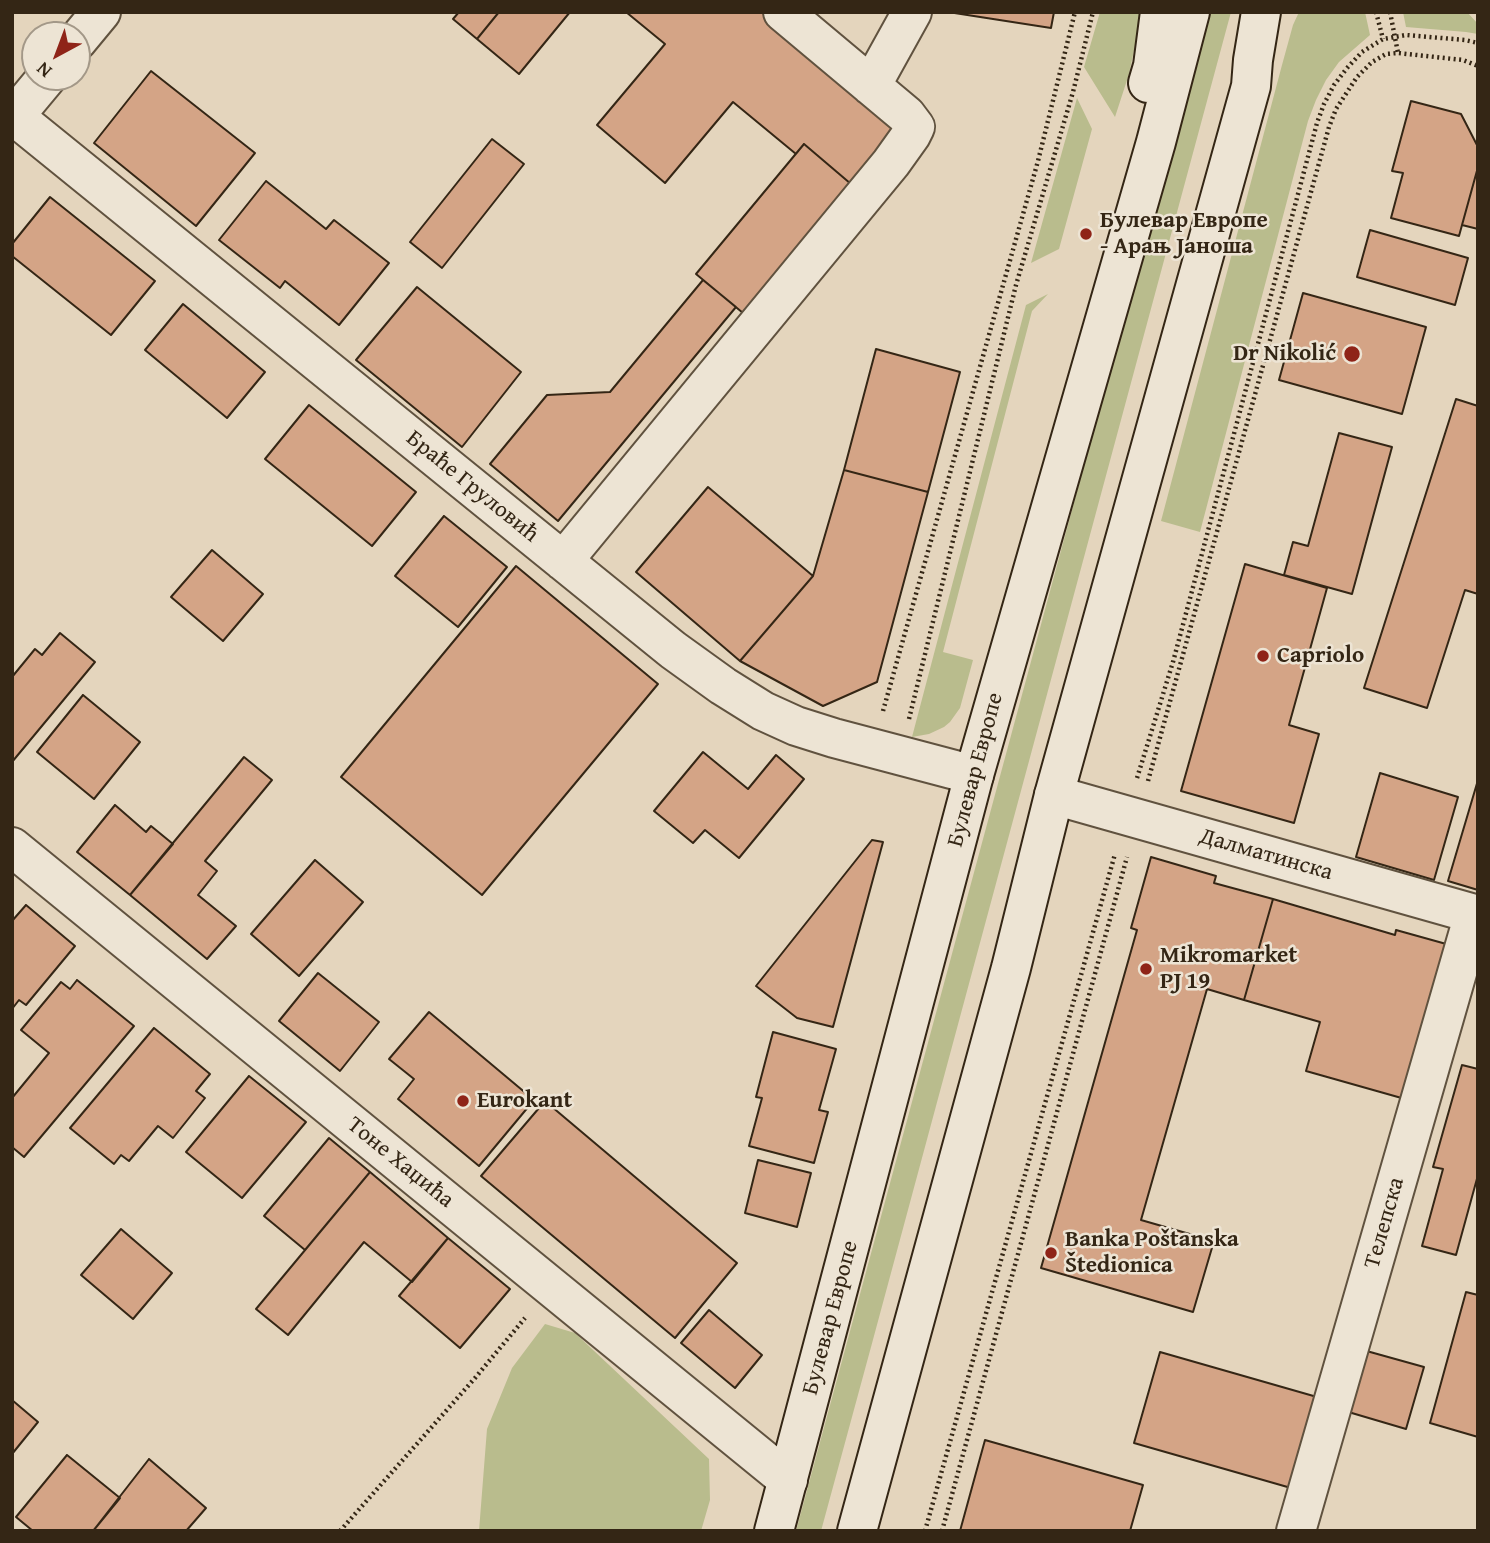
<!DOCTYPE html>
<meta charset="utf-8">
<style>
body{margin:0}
#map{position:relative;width:1490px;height:1543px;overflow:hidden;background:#e4d5bd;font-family:"Gentium Book Plus",serif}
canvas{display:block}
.frame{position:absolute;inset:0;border:14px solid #342615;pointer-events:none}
.north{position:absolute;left:21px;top:21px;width:70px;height:70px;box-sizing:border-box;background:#ede4d4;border:2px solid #a39888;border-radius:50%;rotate:221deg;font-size:19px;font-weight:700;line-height:28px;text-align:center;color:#342615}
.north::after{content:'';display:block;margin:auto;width:24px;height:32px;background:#8f2418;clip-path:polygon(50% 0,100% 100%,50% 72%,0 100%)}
</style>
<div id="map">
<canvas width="1490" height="1543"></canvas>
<div class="frame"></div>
<div class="north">N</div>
</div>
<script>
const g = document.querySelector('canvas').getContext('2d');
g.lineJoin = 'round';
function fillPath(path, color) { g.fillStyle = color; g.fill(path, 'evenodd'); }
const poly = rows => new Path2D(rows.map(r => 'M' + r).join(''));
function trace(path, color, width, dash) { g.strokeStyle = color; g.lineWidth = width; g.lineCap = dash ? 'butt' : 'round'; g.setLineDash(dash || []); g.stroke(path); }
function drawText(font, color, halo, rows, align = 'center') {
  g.font = font + ' "Gentium Book Plus",serif'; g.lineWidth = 5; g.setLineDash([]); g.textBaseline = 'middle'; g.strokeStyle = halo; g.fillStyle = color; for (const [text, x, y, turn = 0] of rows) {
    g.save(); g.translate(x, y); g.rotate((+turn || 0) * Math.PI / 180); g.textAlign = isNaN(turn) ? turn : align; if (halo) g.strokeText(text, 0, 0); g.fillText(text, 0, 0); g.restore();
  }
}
const green = poly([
 [1100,12,1142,12,1129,74,1115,117,1084,67],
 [1208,12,1231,12,871,1347,821,1531,796,1531,1176,125],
 [1299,12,1365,12,1370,35,1339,62,1326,80,1316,100,1308,121,1200,532,1161,521,1282,65,1293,25],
 [1403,12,1467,12,1478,24,1478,34,1466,32,1406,27],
 [1077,98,1092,129,1059,249,1031,263],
 [1048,294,1032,311,943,652,973,660,960,708,950,722,944,727,929,734,912,737,1026,305],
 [545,1324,575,1333,709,1459,710,1500,701,1531,479,1531,487,1429,512,1368]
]);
const building = poly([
 [459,12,499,12,477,39,453,19,459,12],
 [499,12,570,12,519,74,477,39,499,12],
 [626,12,763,12,900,126,851,184,804,144,796,154,733,102,665,183,597,125,665,44,626,12],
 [948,12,1054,12,1051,28,948,12],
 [151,71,255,153,196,226,94,143,151,71],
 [1411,101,1461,114,1478,147,1478,167,1459,236,1391,218,1403,173,1392,171,1411,101],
 [492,139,524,164,442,268,410,242,492,139],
 [804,144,851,184,743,313,696,274,804,144],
 [1478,167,1478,229,1462,225,1478,167],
 [266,181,326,229,334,220,389,263,339,325,285,281,280,288,219,240,266,181],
 [50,197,155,281,111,335,12,256,12,244,50,197],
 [1370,230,1468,258,1455,305,1357,277,1370,230],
 [703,280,736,307,558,521,490,464,547,395,610,392,703,280],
 [417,287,521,372,462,447,356,360,417,287],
 [1303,293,1426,327,1402,414,1279,380,1303,293],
 [183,304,265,372,227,418,145,350,183,304],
 [876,349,960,372,928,492,844,470,876,349],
 [1456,399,1478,406,1478,594,1465,590,1427,708,1364,688,1456,399],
 [309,405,416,492,372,546,265,459,309,405],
 [1339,433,1392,447,1352,594,1284,575,1293,542,1308,546,1339,433],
 [844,470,928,492,877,682,823,706,740,661,813,576,844,470],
 [708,487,813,576,740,661,636,572,708,487],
 [444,516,507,567,458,627,395,576,444,516],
 [212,550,263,594,223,641,171,597,212,550],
 [1245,564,1327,588,1289,725,1319,734,1294,823,1181,791,1245,564],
 [516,566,658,684,482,895,341,777,516,566],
 [60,633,95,662,12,762,12,677,35,649,42,655,60,633],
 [83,695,140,742,94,799,37,752,83,695],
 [703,752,748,789,776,755,804,779,739,858,705,830,693,843,654,811,703,752],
 [244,757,272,780,205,861,217,871,198,895,236,926,207,959,130,895,244,757],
 [1380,773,1458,797,1434,880,1356,857,1380,773],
 [1478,780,1478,890,1448,881,1478,780],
 [115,805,146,832,151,826,173,844,130,895,77,852,115,805],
 [872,840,883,842,833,1027,797,1018,756,986,872,840],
 [1151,857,1216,876,1214,883,1273,899,1244,1000,1207,989,1141,1220,1214,1241,1193,1312,1041,1268,1137,930,1131,928,1151,857],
 [315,860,363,902,299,976,251,934,315,860],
 [1273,899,1395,935,1396,930,1457,947,1405,1099,1306,1071,1320,1022,1244,1000,1273,899],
 [26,905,75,946,26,1005,19,1000,12,1009,12,921,26,905],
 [318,973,379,1022,340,1071,279,1021,318,973],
 [77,980,134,1026,24,1157,12,1147,12,1098,49,1053,21,1030,61,982,70,989,77,980],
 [429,1012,534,1100,479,1166,398,1099,414,1079,389,1059,429,1012],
 [154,1028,210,1074,196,1091,205,1098,173,1138,158,1126,129,1161,121,1155,114,1164,70,1128,154,1028],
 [773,1032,836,1049,819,1110,828,1112,814,1163,749,1146,762,1098,756,1097,773,1032],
 [1462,1065,1478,1069,1478,1175,1456,1255,1422,1246,1443,1169,1433,1167,1462,1065],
 [249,1076,306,1122,242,1198,186,1152,249,1076],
 [545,1101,737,1263,675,1338,481,1176,545,1101],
 [329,1138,370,1172,305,1250,264,1216,329,1138],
 [758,1160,811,1173,797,1227,745,1213,758,1160],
 [370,1172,448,1238,412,1282,364,1242,288,1335,256,1309,370,1172],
 [121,1229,172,1273,133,1319,81,1275,121,1229],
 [448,1238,510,1289,460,1348,399,1296,448,1238],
 [1466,1292,1478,1295,1478,1437,1430,1423,1466,1292],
 [709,1310,762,1355,735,1388,681,1343,709,1310],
 [1363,1350,1424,1367,1406,1429,1345,1411,1363,1350],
 [1160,1352,1317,1397,1291,1488,1134,1443,1160,1352],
 [12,1400,38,1422,12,1454,12,1400],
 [985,1440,1143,1485,1130,1531,960,1531,985,1440],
 [67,1455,120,1498,93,1531,33,1531,16,1517,67,1455],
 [149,1459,206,1508,186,1531,93,1531,149,1459]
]);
const path = poly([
 [1376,12,1383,39],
 [1390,12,1398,53],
 [883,711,1038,161,1075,12],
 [909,719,1016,285,1073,92,1093,12],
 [1137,778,1173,662,1317,123,1324,104,1334,85,1347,68,1362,52,1383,39,1406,35,1465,40,1478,43],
 [1148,781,1329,127,1336,109,1357,77,1372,62,1386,54,1398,53,1463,60,1478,66],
 [340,1531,475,1378,525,1318],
 [925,1531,1115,854],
 [942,1531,1127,857]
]);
const street = poly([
 [77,41,101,12],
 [871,86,912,12],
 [14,116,673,650,723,686,763,711,796,726,834,738,974,775],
 [12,119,47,77],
 [563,561,891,163,911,135,915,127,906,115,783,12],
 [1054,795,1478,915],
 [12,847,788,1480],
 [1296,1531,1474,914]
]);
const secondary = poly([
 [1148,83,1153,66,1160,12],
 [774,1531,974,775,1156,142,1190,12],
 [857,1531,1011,968,1054,795,1251,86,1253,60,1261,12]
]);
const markers = [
 [1086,234,7,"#8f2418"],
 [1352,354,9,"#8f2418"],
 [1263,656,7,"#8f2418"],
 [1146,969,7,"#8f2418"],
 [463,1101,7,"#8f2418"],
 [1051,1253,7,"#8f2418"]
];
const poiNames = [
 ["Булевар Европе",1100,221],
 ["- Арањ Јаноша",1100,247],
 ["Dr Nikolić",1336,354,"right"],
 ["Capriolo",1277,656],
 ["Mikromarket",1160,956],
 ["PJ 19",1160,982],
 ["Eurokant",477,1101],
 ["Banka Poštanska",1065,1240],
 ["Štedionica",1065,1266]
];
const streetNames = [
 ["Браће Груловић",472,487,39],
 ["Булевар Европе",976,770,-75],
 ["Далматинска",1266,855,16],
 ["Тоне Хаџића",400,1163,39],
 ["Телепска",1385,1223,-74],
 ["Булевар Европе",831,1318,-75]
];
fillPath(green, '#b9bc8d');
fillPath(building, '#d4a486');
trace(building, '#342615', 2);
trace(street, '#60523f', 42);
trace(secondary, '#342615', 42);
trace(path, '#342615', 4.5, [2, 3.5]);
trace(street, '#ede4d4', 38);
trace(secondary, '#ede4d4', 38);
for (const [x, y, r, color] of markers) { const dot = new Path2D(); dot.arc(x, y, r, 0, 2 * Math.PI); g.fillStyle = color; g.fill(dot); trace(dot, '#ede4d4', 2.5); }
drawText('bold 23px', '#342615', '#ede4d4', poiNames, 'left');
drawText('23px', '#342615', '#ede4d4', streetNames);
</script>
